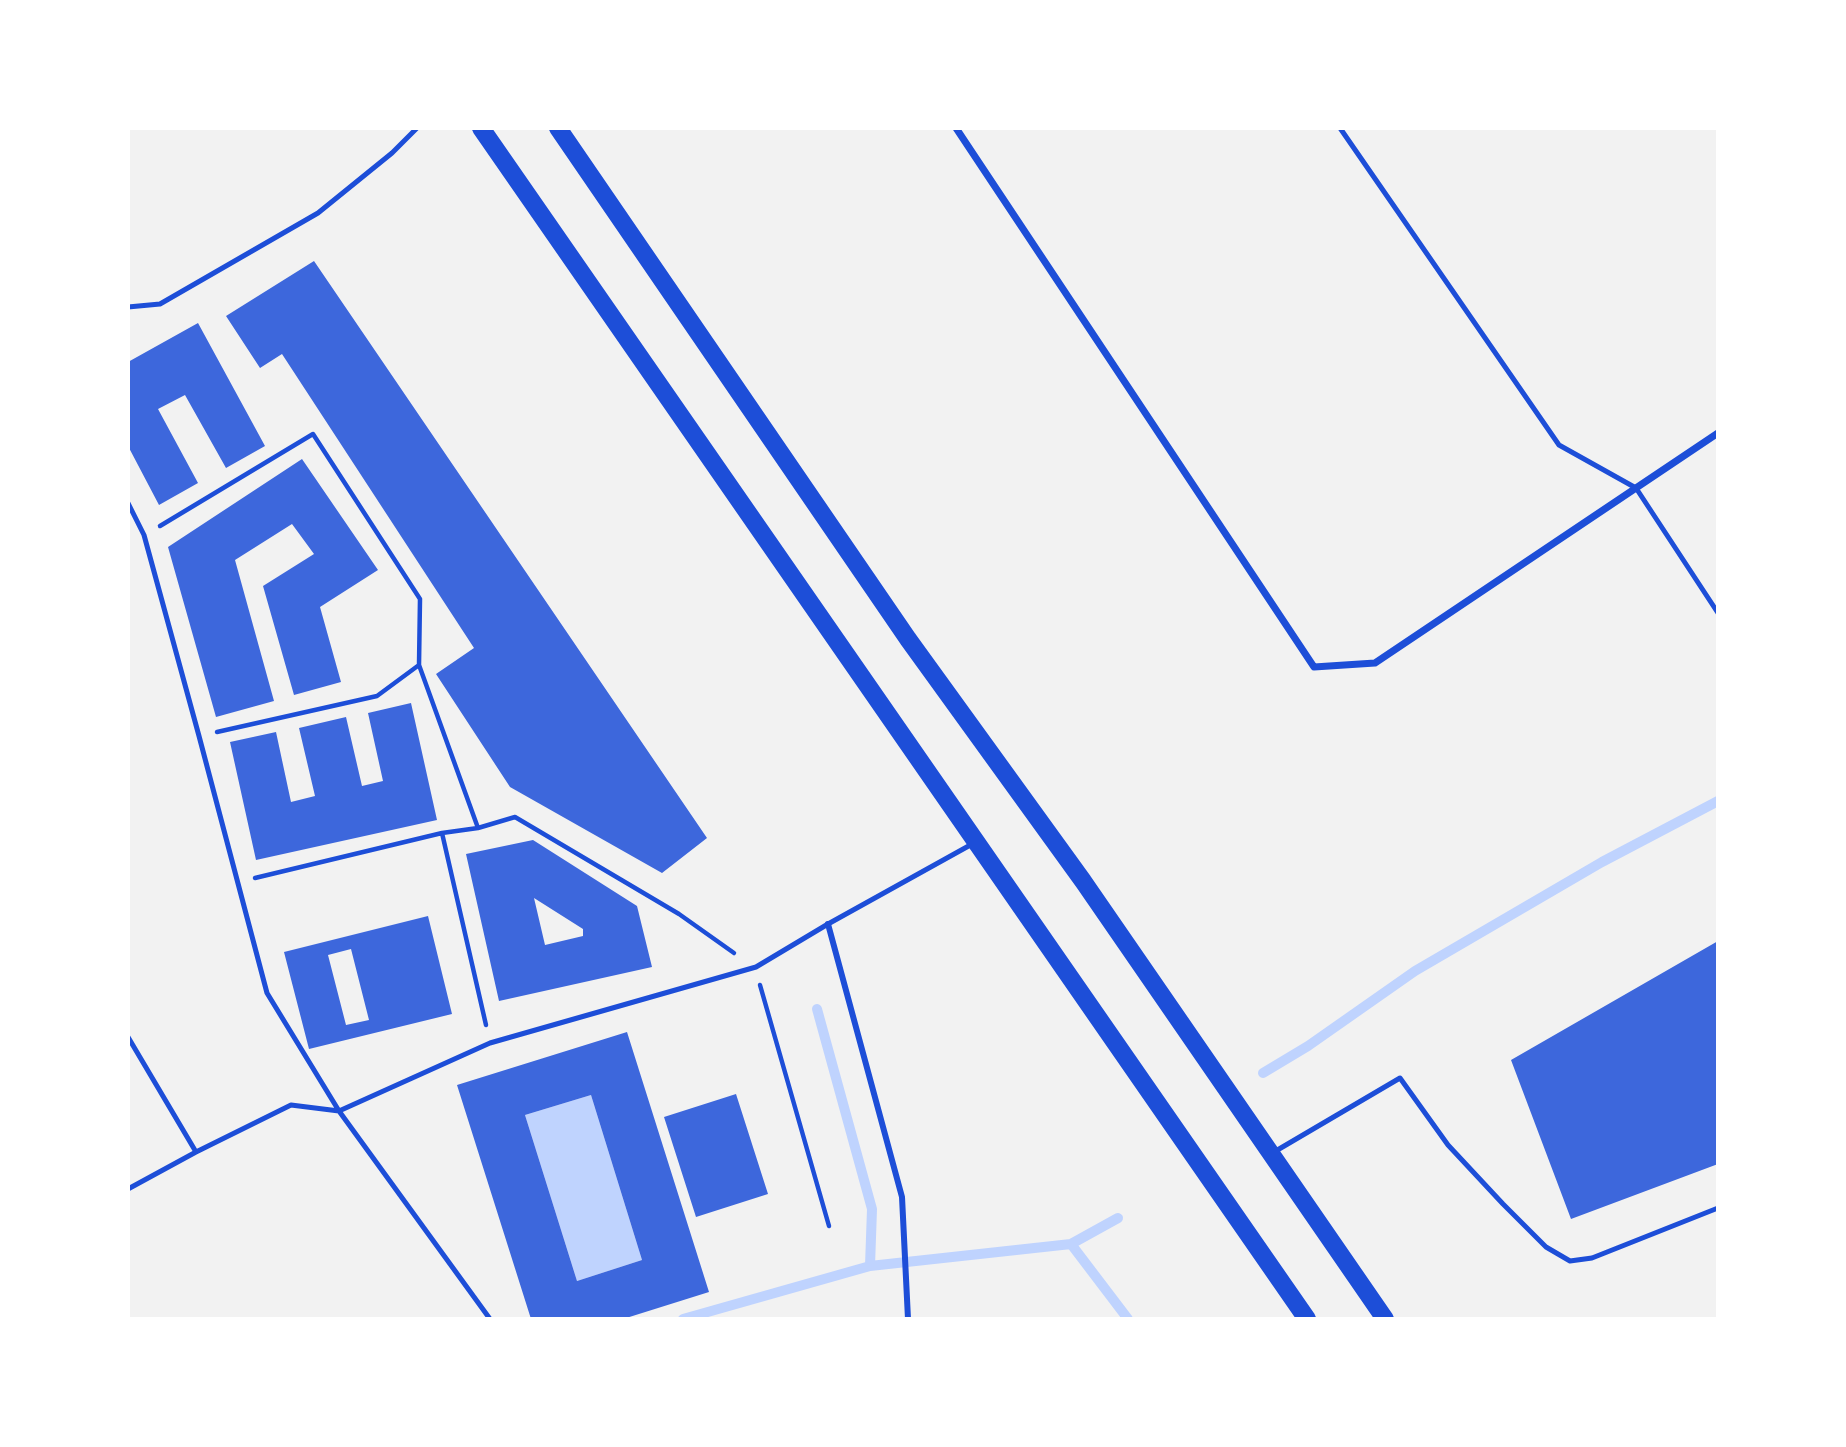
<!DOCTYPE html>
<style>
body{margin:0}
#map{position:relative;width:1846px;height:1447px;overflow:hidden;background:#f2f2f2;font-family:"Titillium Web",sans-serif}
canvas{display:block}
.frame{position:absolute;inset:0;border:130px solid #fff;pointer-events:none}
</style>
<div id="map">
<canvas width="1846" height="1447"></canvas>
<div class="frame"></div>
</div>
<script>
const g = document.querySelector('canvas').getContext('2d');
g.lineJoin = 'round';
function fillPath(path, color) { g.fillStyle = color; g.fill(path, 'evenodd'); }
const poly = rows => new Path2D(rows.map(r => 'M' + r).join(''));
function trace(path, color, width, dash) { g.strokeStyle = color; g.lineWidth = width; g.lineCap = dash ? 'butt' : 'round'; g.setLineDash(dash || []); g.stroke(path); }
const water = poly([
 [591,1095,642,1260,577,1281,525,1115]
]);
const stream = poly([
 [817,1009,872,1209,870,1266],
 [1263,1073,1308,1046,1415,971,1602,862,1718,801],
 [1071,1244,1118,1218],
 [683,1319,870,1266,1071,1244,1128,1319]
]);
const building = poly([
 [314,261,707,838,662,873,510,787,436,674,474,648,282,354,260,368,226,316],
 [198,323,265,446,226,468,185,395,158,409,198,483,159,505,128,446,128,362],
 [302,459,378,570,320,607,341,682,294,695,263,586,314,554,292,524,235,560,274,701,216,717,168,547],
 [411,703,437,820,256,860,230,742,276,732,291,802,315,796,299,728,346,717,362,786,383,781,368,713],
 [533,840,637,906,652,967,499,1001,466,854],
 [534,898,583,929,583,936,545,945],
 [428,916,452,1014,309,1049,284,952],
 [351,949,369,1020,346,1025,328,955],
 [1718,941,1718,1164,1571,1219,1511,1060],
 [627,1032,709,1292,623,1319,531,1319,457,1085],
 [591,1095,642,1260,577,1281,525,1115],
 [736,1094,768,1194,696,1217,664,1117]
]);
const path = poly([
 [160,526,313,434,420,599,419,665,478,828,515,817,679,914,734,953],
 [217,732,377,696,419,665],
 [478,828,442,833,486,1025],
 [255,878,442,833],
 [760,985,829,1226]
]);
const service = poly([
 [1340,128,1559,445,1636,488,1718,613],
 [128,307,160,304,318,213,392,153,417,128],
 [128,503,144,535,199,736,267,993,339,1111,490,1319],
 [128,1037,196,1152],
 [1274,1152,1400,1078,1448,1145,1503,1204,1546,1247,1570,1261,1592,1258,1718,1208],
 [128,1189,196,1152,291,1105,339,1111,490,1043,756,967,828,924,974,843]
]);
const pedestrian = poly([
 [828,924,902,1197,908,1319]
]);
const minor = poly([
 [956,128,1314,667,1375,663,1718,433]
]);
const primary = poly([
 [481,128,1307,1319],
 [558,128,908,639,1083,881,1385,1319]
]);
fillPath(water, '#bfd3fe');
trace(stream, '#bfd3fe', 10);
fillPath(building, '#3d67dc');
trace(path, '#1d4ed8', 4.5);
trace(service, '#1d4ed8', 5);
trace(pedestrian, '#1d4ed8', 6);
trace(minor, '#1d4ed8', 7);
trace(primary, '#1d4ed8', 18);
</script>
